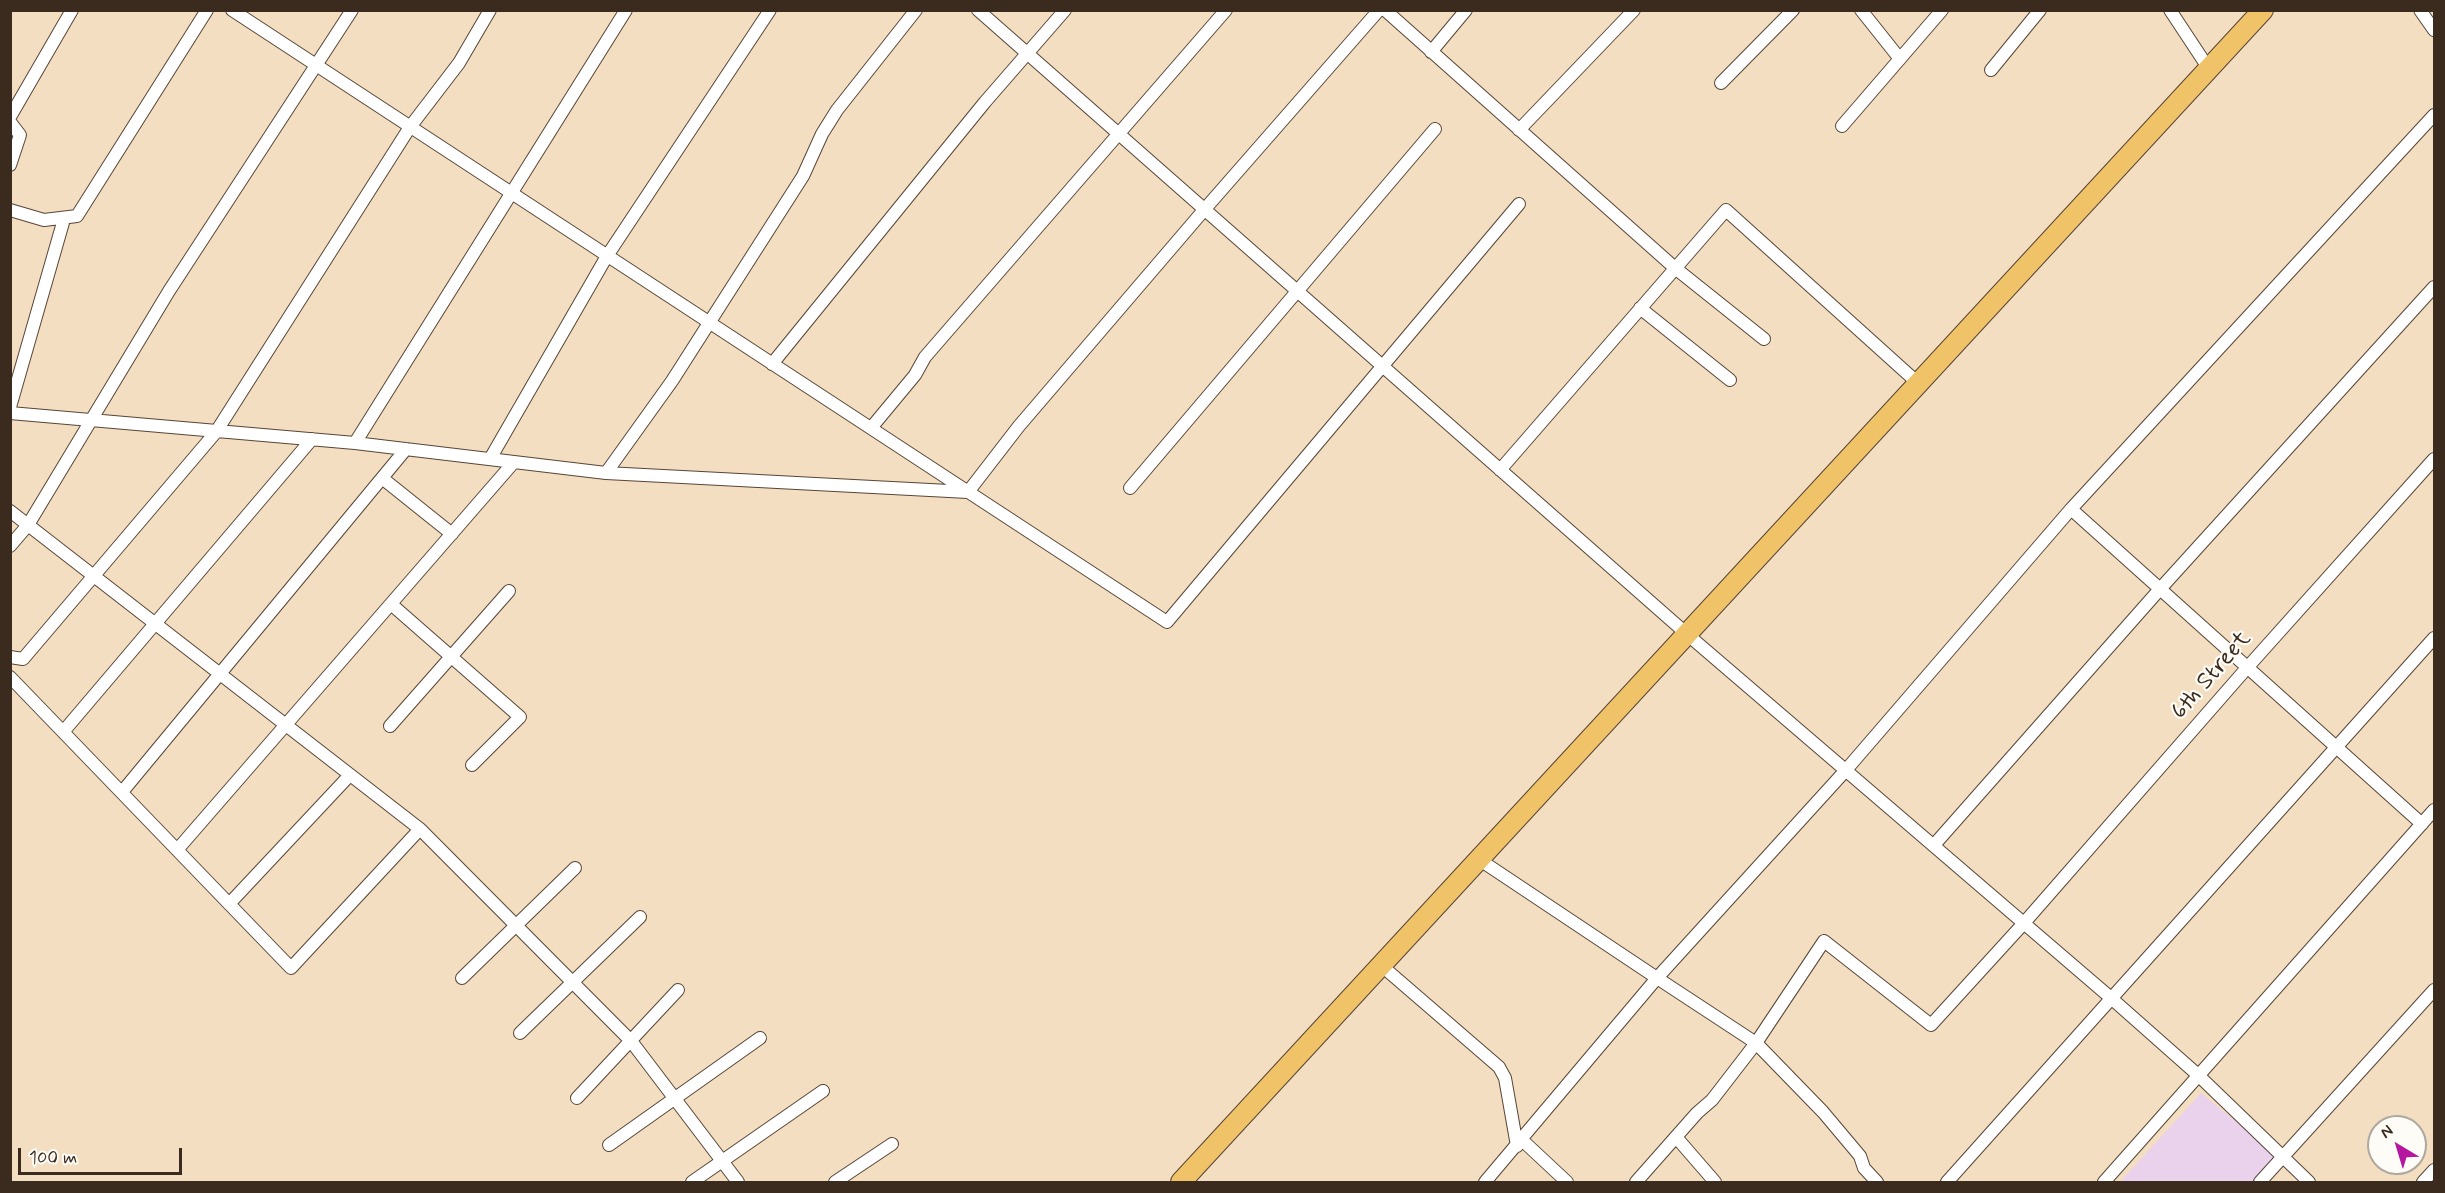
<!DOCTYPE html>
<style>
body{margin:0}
#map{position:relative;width:2445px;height:1193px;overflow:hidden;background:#f4dec1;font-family:Mynerve,sans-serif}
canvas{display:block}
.frame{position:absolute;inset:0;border:12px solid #3b2a1e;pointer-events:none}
.north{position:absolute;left:2367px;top:1115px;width:60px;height:60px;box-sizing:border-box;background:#fdfcf7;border:2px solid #afa8a0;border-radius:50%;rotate:322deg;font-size:16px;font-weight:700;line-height:24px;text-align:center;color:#3b2a1e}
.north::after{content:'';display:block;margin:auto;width:21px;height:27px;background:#b5179e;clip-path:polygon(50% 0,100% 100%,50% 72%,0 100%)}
.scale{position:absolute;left:18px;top:1148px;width:164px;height:27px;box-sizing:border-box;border:3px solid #3b2a1e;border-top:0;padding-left:8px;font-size:18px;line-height:21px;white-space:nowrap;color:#3b2a1e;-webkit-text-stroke:4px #fdfcf7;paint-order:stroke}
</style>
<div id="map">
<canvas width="2445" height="1193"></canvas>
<div class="frame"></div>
<div class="north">N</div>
<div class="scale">100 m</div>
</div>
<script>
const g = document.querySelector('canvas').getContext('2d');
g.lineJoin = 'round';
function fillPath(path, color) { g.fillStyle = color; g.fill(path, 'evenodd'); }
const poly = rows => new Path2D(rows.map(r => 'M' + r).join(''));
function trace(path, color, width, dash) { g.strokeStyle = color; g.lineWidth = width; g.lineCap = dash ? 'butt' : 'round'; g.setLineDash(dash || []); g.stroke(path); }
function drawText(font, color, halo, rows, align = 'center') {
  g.font = font + ' Mynerve,sans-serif'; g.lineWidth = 4.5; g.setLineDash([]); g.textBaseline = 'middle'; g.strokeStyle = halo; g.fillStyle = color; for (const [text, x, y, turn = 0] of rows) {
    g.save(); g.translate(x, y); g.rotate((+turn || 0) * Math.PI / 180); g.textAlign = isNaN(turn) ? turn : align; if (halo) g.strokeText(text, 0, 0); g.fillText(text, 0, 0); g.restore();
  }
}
const built = poly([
 [2201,1093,2277,1155,2253,1182,2120,1182]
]);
const minor = poly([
 [232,10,1167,622,1519,204],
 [978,10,1688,635,2111,998,2198,1075,2309,1182],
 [1385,10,1675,268,1764,339],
 [1861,10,1900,59],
 [2170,10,2209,69],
 [2420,10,2434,30],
 [1431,52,1466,10],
 [1991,70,2040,10],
 [1721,83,1793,10],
 [10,117,72,10],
 [10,122,20,135,10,165],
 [1842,126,1942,10],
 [1519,130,1634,10],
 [10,210,44,220,77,216,207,10],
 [1640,308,1730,380],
 [772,364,985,102,1065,10],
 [10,407,64,219],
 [10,413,355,443,606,473,968,492,1019,426,1204,210,1379,10],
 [871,428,915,375,925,357,1226,10],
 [355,443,626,10],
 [490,459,607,256,770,10],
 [1500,470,1726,210,1919,384],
 [606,473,672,381,803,176,822,134,837,110,916,10],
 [382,478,452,534],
 [1130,488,1435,129],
 [2071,509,2422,824],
 [10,511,420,829,631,1041,738,1182],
 [10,546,28,525,169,291,352,10],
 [391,604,520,717,472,765],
 [10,657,23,659,216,432,410,127,459,63,490,10],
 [10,677,291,968,420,829],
 [390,726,509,591],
 [63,732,312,439],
 [122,792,406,449],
 [1934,845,2160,589,2434,287],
 [177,850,514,462],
 [1480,860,1657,978,1846,770,2071,509,2434,115],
 [229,904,349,776],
 [1382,966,1499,1067,1505,1078,1517,1146],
 [462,978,575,868],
 [520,1033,640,917],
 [577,1098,678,990],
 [1676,1137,1715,1182],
 [1522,1140,1567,1182],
 [609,1145,760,1038],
 [692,1182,823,1091],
 [835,1182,892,1144],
 [1485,1182,1657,978,1756,1043,1824,941,1931,1025,2024,923,2246,669,2434,459],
 [1636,1182,1697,1113,1712,1100,1756,1043,1823,1112,1860,1156,1864,1168,1877,1182],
 [1947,1182,2434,638],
 [2104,1182,2434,810],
 [2260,1182,2434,990],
 [2423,1182,2434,1170]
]);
const primary = poly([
 [1181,1182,2263,10]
]);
const streetNames = [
 ["6th Street",2212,676,-49]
];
fillPath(built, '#ead1ec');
trace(minor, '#574536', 14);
trace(primary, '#574536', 22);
trace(minor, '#fff', 12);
trace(primary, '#f0c369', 20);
drawText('24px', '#3b2a1e', '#fdfcf7', streetNames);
</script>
